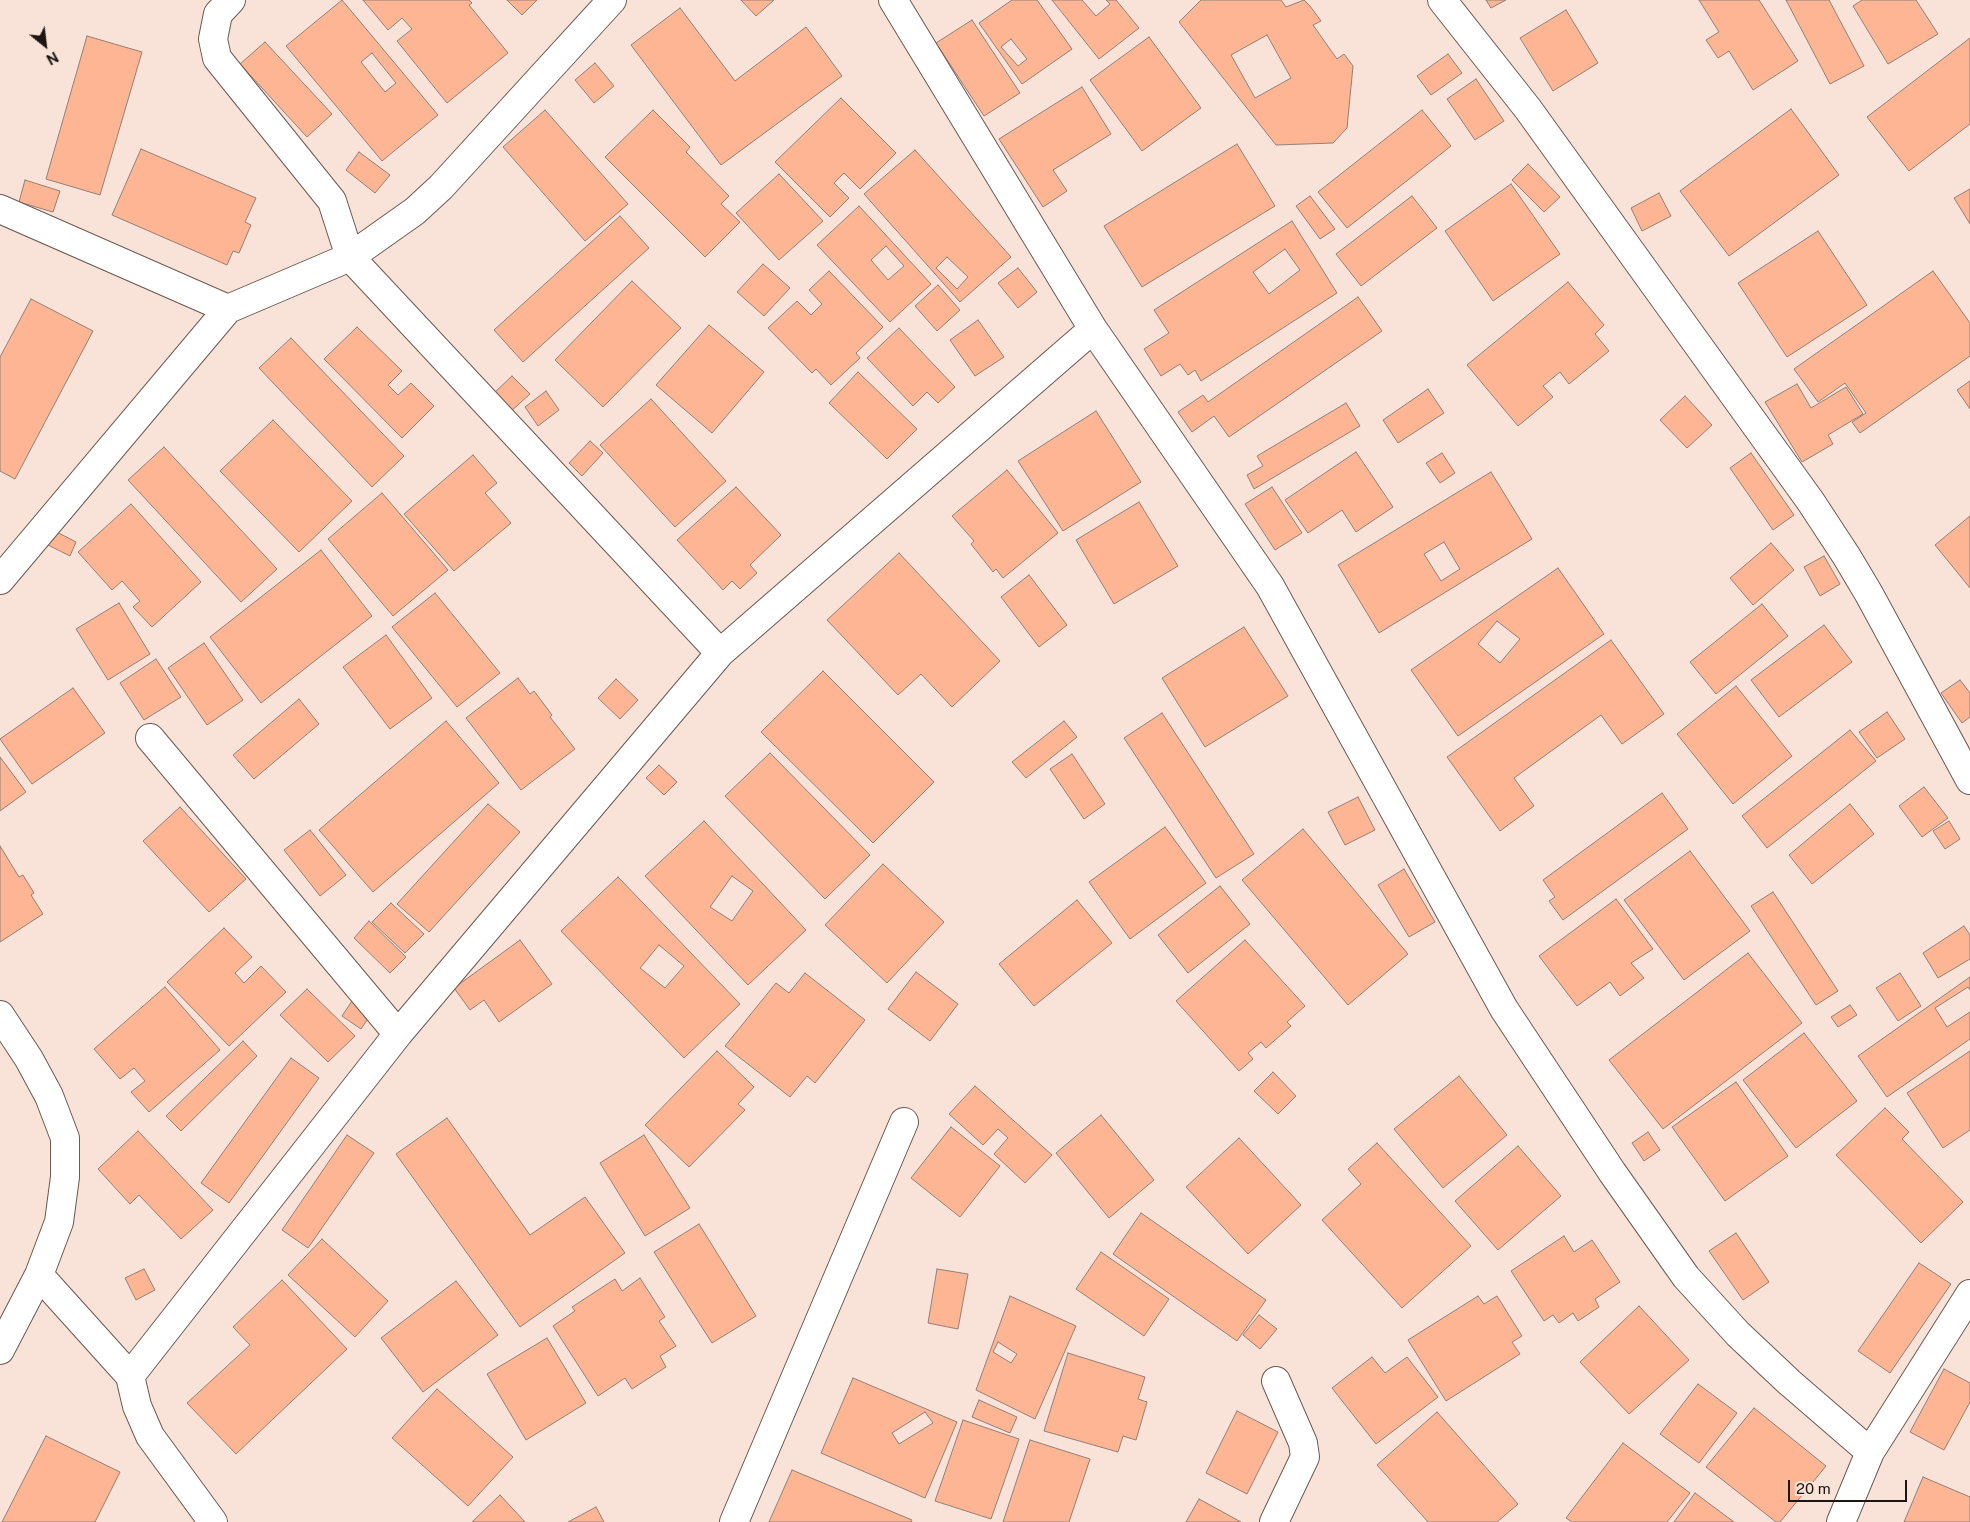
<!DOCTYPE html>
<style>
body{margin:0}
#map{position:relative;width:1970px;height:1522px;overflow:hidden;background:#f9e3d9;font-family:"Public Sans",sans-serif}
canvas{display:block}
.north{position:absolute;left:20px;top:20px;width:50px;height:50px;-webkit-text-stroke:4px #f9e3d9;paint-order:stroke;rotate:151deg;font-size:14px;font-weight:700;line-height:20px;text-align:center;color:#1c1512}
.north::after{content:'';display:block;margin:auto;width:18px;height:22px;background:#1c1512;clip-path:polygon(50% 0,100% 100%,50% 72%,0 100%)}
.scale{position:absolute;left:1788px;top:1480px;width:119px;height:22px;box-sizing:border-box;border:2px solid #1c1512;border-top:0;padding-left:6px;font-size:15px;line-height:18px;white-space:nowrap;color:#1c1512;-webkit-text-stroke:4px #f9e3d9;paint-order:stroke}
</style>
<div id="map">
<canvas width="1970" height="1522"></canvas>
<div class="north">N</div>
<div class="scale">20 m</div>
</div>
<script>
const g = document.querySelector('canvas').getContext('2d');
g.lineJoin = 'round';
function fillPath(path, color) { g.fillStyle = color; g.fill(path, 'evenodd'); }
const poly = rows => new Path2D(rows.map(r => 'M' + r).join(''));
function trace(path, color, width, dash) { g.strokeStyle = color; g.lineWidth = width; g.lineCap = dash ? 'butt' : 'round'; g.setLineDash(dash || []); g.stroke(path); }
const building = poly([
 [342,0,438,115,382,161,286,46,342,0],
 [372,53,396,83,385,92,361,62,372,53],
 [363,0,469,0,472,3,469,5,508,53,447,103,397,41,412,29,402,18,388,30,363,0],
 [507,0,537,0,522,15,507,0],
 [741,0,774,0,756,16,741,0],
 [1012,0,1037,0,1072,49,1022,84,979,23,1012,0],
 [1011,39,1027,59,1018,66,1001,47,1011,39],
 [1052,0,1082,0,1096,16,1110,4,1106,0,1116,0,1139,28,1099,59,1052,0],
 [1201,0,1281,0,1286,7,1304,0,1310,6,1321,21,1313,25,1337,59,1344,54,1353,66,1347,128,1333,143,1276,145,1179,22,1201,0],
 [1267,35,1291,78,1255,98,1231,55,1267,35],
 [1486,0,1506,0,1491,8,1486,0],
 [1699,0,1759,0,1798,61,1753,90,1729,51,1718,58,1706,40,1719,32,1699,0],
 [1786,0,1829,0,1864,66,1830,84,1786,0],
 [1862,0,1916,0,1938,34,1888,64,1853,6,1862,0],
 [680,8,735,81,806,27,842,76,721,165,631,45,680,8],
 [1566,10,1598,63,1553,91,1520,38,1566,10],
 [972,20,1020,93,984,116,936,43,972,20],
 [87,36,142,52,100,195,46,179,87,36],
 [1149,37,1201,108,1142,151,1090,80,1149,37],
 [1970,38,1970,124,1909,171,1867,117,1970,38],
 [265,42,332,114,307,137,240,64,265,42],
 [1448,54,1462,73,1431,95,1417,76,1448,54],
 [595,63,614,86,594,103,575,80,595,63],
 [1476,79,1504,121,1475,140,1447,99,1476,79],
 [1082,87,1111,134,1053,170,1067,191,1043,207,999,139,1082,87],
 [841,98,896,153,860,189,844,173,834,183,849,198,830,217,775,162,841,98],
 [1791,109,1839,175,1729,256,1680,191,1791,109],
 [545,110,628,204,585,241,503,147,545,110],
 [653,110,690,147,686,152,729,196,721,204,740,222,705,257,605,157,653,110],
 [1422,110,1451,146,1347,228,1318,192,1422,110],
 [1237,144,1275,206,1142,287,1104,226,1237,144],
 [141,149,256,198,245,222,251,225,239,253,233,251,227,265,112,215,141,149],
 [915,150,1011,257,960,302,864,194,915,150],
 [947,257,968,277,957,289,936,268,947,257],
 [359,152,390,175,375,193,346,170,359,152],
 [1528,164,1560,197,1544,212,1512,180,1528,164],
 [779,174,823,221,779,260,736,213,779,174],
 [25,180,60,191,53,212,19,202,25,180],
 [1511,184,1560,254,1493,301,1445,231,1511,184],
 [1970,189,1970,224,1954,198,1970,189],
 [1659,193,1671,216,1642,231,1631,208,1659,193],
 [1310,196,1335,229,1320,239,1296,206,1310,196],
 [1412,196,1437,228,1361,286,1336,254,1412,196],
 [859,206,931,284,890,322,817,245,859,206],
 [886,246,904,266,888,280,871,260,886,246],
 [620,216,649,248,523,362,494,330,620,216],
 [1292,221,1337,293,1201,381,1195,370,1188,375,1180,364,1161,376,1144,349,1169,333,1154,310,1292,221],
 [1285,249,1300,270,1269,294,1253,272,1285,249],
 [1818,231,1867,305,1787,357,1738,283,1818,231],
 [763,264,790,288,764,316,737,292,763,264],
 [1018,268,1037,292,1018,308,998,283,1018,268],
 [829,271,883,327,856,353,860,358,831,385,816,369,812,373,768,328,797,301,811,315,822,304,809,290,829,271],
 [1933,271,1970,323,1970,356,1860,433,1852,422,1866,413,1845,383,1818,402,1794,369,1933,271],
 [632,281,681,328,603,407,555,360,632,281],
 [1568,282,1604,325,1595,334,1609,351,1569,384,1560,372,1543,386,1553,397,1518,426,1467,365,1568,282],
 [938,285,960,310,937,331,915,306,938,285],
 [1358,297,1382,331,1229,437,1214,416,1192,432,1178,412,1203,395,1208,402,1358,297],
 [31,299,93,331,15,479,0,471,0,357,31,299],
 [978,320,1004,357,975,376,950,340,978,320],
 [709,325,764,372,712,433,656,385,709,325],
 [357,327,402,371,388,385,398,395,411,383,434,406,402,438,324,359,357,327],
 [899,328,955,387,938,403,927,392,913,406,867,358,899,328],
 [291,338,404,456,372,487,259,368,291,338],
 [858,372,917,429,887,459,829,403,858,372],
 [512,376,530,394,509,413,492,395,512,376],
 [1970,381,1970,409,1957,390,1970,381],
 [1797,384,1811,408,1846,387,1863,414,1828,435,1833,444,1802,462,1765,402,1797,384],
 [1428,389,1444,413,1398,443,1383,420,1428,389],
 [546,391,559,410,538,426,525,407,546,391],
 [1685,396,1712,425,1687,448,1660,420,1685,396],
 [651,399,726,481,675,527,600,445,651,399],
 [1346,403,1360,426,1254,489,1247,475,1263,466,1257,456,1346,403],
 [1096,411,1141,482,1063,531,1018,461,1096,411],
 [273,420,352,501,299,552,220,471,273,420],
 [590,441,603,453,582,476,569,463,590,441],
 [164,447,277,569,241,602,128,480,164,447],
 [1356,452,1393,507,1356,532,1342,510,1308,533,1285,500,1356,452],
 [1442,453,1455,473,1440,483,1426,463,1442,453],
 [1751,453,1794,515,1773,530,1730,468,1751,453],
 [473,455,497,483,485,493,511,523,454,571,404,514,473,455],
 [1007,470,1058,533,1003,578,996,569,993,572,971,544,974,541,952,516,1007,470],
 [1491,472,1532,539,1379,633,1338,565,1491,472],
 [1444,542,1460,569,1441,581,1424,554,1444,542],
 [736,487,781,535,750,565,757,573,740,589,732,581,723,590,677,540,736,487],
 [1272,487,1302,533,1275,550,1245,504,1272,487],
 [382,493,448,570,393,616,328,539,382,493],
 [1139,502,1178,566,1114,604,1076,540,1139,502],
 [131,504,201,582,152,627,133,607,140,601,122,581,112,590,78,552,131,504],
 [1970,516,1970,588,1935,545,1970,516],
 [55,531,76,542,70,556,48,545,55,531],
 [1771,543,1794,570,1753,605,1730,578,1771,543],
 [321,550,372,616,261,703,210,637,321,550],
 [899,553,1000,661,952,707,921,674,898,695,827,620,899,553],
 [1824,556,1840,584,1820,596,1804,567,1824,556],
 [1558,568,1604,634,1458,736,1411,670,1558,568],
 [1497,621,1520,639,1500,663,1478,644,1497,621],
 [1029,575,1067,625,1039,647,1001,597,1029,575],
 [435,593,500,673,457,707,392,627,435,593],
 [119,603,150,654,108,680,76,629,119,603],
 [1762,604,1788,636,1716,694,1690,662,1762,604],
 [1824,625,1852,662,1779,717,1751,680,1824,625],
 [1244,627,1288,696,1205,747,1162,678,1244,627],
 [386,635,432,698,390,729,343,667,386,635],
 [1611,640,1664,714,1622,744,1601,715,1514,778,1534,806,1500,831,1447,757,1611,640],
 [204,643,243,700,207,725,168,668,204,643],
 [156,659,181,697,144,720,120,683,156,659],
 [823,671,934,782,873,843,761,732,823,671],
 [518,678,530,694,534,691,552,715,550,717,575,749,521,790,466,718,518,678],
 [616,679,638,700,620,719,598,698,616,679],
 [1960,680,1970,693,1970,717,1962,723,1941,693,1960,680],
 [1736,686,1792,756,1733,804,1677,734,1736,686],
 [73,688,105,733,32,784,0,739,73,688],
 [299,699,319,724,254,779,233,755,299,699],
 [1887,712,1905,739,1877,758,1859,732,1887,712],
 [1162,713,1254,854,1216,878,1124,738,1162,713],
 [446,721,499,783,373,892,319,830,446,721],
 [1064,721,1077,737,1026,778,1012,762,1064,721],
 [1850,730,1876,761,1767,848,1742,816,1850,730],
 [770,753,870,855,825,899,725,796,770,753],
 [1072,754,1105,804,1084,819,1050,769,1072,754],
 [0,757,26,792,0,811,0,757],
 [659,765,677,782,664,795,646,778,659,765],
 [1924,787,1948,818,1922,837,1899,806,1924,787],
 [1662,793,1688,829,1563,920,1549,901,1555,897,1543,880,1662,793],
 [1358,797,1375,830,1345,845,1328,812,1358,797],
 [488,804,520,832,429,932,397,904,488,804],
 [1850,804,1874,834,1812,884,1789,855,1850,804],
 [180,807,246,879,209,912,143,841,180,807],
 [704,821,806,930,748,985,645,876,704,821],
 [732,876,753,891,732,921,710,907,732,876],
 [1949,821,1960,839,1945,849,1933,831,1949,821],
 [1165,827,1206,883,1130,939,1089,882,1165,827],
 [1303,829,1408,954,1348,1005,1242,880,1303,829],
 [310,830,346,875,320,896,284,850,310,830],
 [0,846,19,877,23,875,34,893,31,895,43,914,0,942,0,846],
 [1690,851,1750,931,1684,980,1624,900,1690,851],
 [883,864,944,922,887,983,825,925,883,864],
 [1404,869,1435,922,1409,937,1378,885,1404,869],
 [618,877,740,1004,684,1058,561,931,618,877],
 [659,945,684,966,665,988,640,968,659,945],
 [1220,886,1250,924,1188,973,1158,935,1220,886],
 [1773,892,1838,991,1816,1005,1751,906,1773,892],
 [1616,899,1653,949,1631,963,1644,978,1620,996,1610,982,1577,1006,1539,956,1616,899],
 [1077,900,1112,943,1034,1006,999,964,1077,900],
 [391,903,424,934,405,953,372,922,391,903],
 [369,921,406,957,390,973,354,938,369,921],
 [1964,926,1970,935,1970,959,1938,978,1923,953,1964,926],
 [224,928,252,957,235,973,244,983,261,966,286,992,229,1046,167,982,224,928],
 [520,940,552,984,499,1022,484,1000,470,1010,454,988,520,940],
 [1245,940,1305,1006,1287,1022,1291,1026,1266,1048,1261,1042,1248,1053,1253,1059,1239,1071,1176,1001,1245,940],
 [1748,953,1802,1023,1663,1129,1609,1060,1748,953],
 [916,972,958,1004,930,1041,888,1009,916,972],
 [805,973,865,1020,815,1083,807,1076,790,1097,725,1046,776,983,789,993,805,973],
 [1900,973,1921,1006,1898,1021,1876,988,1900,973],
 [1970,977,1970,990,1968,987,1935,1008,1947,1027,1970,1012,1970,1039,1887,1097,1858,1056,1970,977],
 [165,987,220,1050,149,1112,131,1092,145,1081,134,1068,120,1079,94,1049,165,987],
 [307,989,355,1036,328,1062,280,1015,307,989],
 [352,1001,371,1014,361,1029,342,1016,352,1001],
 [1850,1005,1857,1015,1838,1027,1831,1017,1850,1005],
 [1804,1033,1857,1101,1796,1148,1743,1080,1804,1033],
 [243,1041,257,1056,181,1131,166,1116,243,1041],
 [717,1051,754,1087,738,1104,745,1110,689,1167,645,1125,717,1051],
 [1970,1051,1970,1130,1943,1148,1907,1093,1970,1051],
 [291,1058,319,1078,229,1203,201,1183,291,1058],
 [1273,1072,1296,1096,1278,1114,1254,1091,1273,1072],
 [1459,1076,1507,1135,1443,1188,1394,1129,1459,1076],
 [1736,1082,1788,1156,1725,1201,1672,1127,1736,1082],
 [975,1086,1052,1155,1025,1183,994,1154,1008,1138,998,1129,983,1145,949,1114,975,1086],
 [1885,1108,1909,1132,1902,1139,1963,1202,1921,1243,1836,1155,1885,1108],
 [1101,1115,1154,1180,1109,1218,1056,1153,1101,1115],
 [447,1118,530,1235,585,1197,625,1253,520,1327,396,1154,447,1118],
 [951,1127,1000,1166,960,1217,911,1178,951,1127],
 [138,1131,213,1210,181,1239,139,1195,130,1204,98,1169,138,1131],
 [1648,1132,1660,1150,1644,1161,1632,1143,1648,1132],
 [347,1135,374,1153,308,1248,282,1230,347,1135],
 [644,1135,690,1208,645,1236,600,1163,644,1135],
 [1239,1138,1301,1205,1248,1254,1186,1187,1239,1138],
 [1377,1143,1471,1246,1402,1308,1322,1220,1361,1184,1348,1169,1377,1143],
 [1518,1146,1561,1196,1498,1250,1455,1201,1518,1146],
 [1141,1213,1266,1300,1237,1341,1113,1254,1141,1213],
 [699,1224,756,1316,712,1343,654,1252,699,1224],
 [1736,1233,1769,1282,1743,1300,1709,1251,1736,1233],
 [1564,1236,1574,1252,1592,1240,1620,1282,1595,1299,1599,1307,1578,1321,1573,1313,1559,1323,1553,1315,1544,1321,1511,1271,1564,1236],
 [322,1239,388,1301,355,1337,288,1275,322,1239],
 [1101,1252,1169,1299,1144,1336,1076,1289,1101,1252],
 [1919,1263,1951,1284,1890,1373,1858,1351,1919,1263],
 [144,1269,155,1290,136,1300,125,1278,144,1269],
 [937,1269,968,1274,958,1329,928,1323,937,1269],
 [640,1278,665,1317,659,1321,676,1346,660,1356,666,1367,632,1389,625,1378,598,1396,553,1326,575,1311,572,1307,615,1279,622,1291,640,1278],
 [282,1280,347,1349,236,1454,187,1403,250,1345,233,1327,282,1280],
 [456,1281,498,1335,423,1392,381,1338,456,1281],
 [1010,1296,1076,1326,1035,1419,976,1390,1010,1296],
 [998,1342,1017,1354,1011,1363,993,1352,998,1342],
 [1478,1296,1484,1304,1497,1296,1522,1336,1512,1342,1520,1354,1446,1401,1408,1340,1478,1296],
 [1639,1306,1689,1360,1629,1414,1580,1362,1639,1306],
 [1259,1315,1277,1329,1260,1349,1243,1335,1259,1315],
 [547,1338,586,1403,526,1440,487,1374,547,1338],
 [1068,1353,1145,1377,1138,1399,1147,1402,1136,1440,1123,1436,1118,1452,1044,1431,1068,1353],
 [1372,1357,1385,1373,1407,1357,1438,1397,1376,1444,1332,1388,1372,1357],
 [1944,1369,1970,1383,1970,1402,1944,1450,1910,1432,1944,1369],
 [853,1378,957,1422,925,1498,821,1453,853,1378],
 [925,1412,933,1423,899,1444,892,1433,925,1412],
 [1698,1384,1737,1413,1699,1463,1660,1434,1698,1384],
 [437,1389,513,1457,468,1506,392,1438,437,1389],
 [979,1400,1017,1417,1010,1433,972,1417,979,1400],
 [1754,1408,1826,1466,1780,1522,1776,1522,1706,1467,1754,1408],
 [1237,1411,1278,1432,1247,1494,1206,1473,1237,1411],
 [1437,1412,1518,1504,1497,1522,1428,1522,1377,1465,1437,1412],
 [963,1420,1019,1439,991,1519,935,1501,963,1420],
 [46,1436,120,1472,95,1522,2,1522,46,1436],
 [1030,1440,1090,1459,1069,1522,1003,1522,1030,1440],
 [1623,1443,1690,1493,1667,1522,1572,1522,1566,1518,1623,1443],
 [792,1470,912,1520,911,1522,769,1522,792,1470],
 [1923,1477,1970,1497,1970,1522,1904,1522,1923,1477],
 [1695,1493,1734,1522,1674,1522,1695,1493],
 [500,1495,525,1522,472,1522,500,1495],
 [1199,1499,1241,1522,1186,1522,1199,1499],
 [596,1507,604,1522,568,1522,596,1507]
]);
const street = poly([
 [231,0,218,14,213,39,217,58,332,201,350,257,720,653],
 [893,0,1093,329,1270,586,1504,1009,1612,1172,1686,1277,1738,1334,1789,1382,1870,1452],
 [1442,0,1528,109,1811,502,1847,557,1869,594,1970,780],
 [0,209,228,309],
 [0,580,228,309,350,257,415,211,441,187,612,0],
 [150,738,398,1034],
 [0,1015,29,1059,49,1096,65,1138,65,1177,59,1222,39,1275,0,1350],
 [39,1275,130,1376],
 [213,1522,150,1436,137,1406,130,1376,398,1034,720,653,1093,329],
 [734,1522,904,1122],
 [1274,1522,1305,1457,1303,1443,1276,1381],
 [1841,1522,1870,1452,1970,1294]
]);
fillPath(building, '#fdb594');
trace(building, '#937f77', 1);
trace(street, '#6c5a51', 30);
trace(street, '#fff', 28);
</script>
